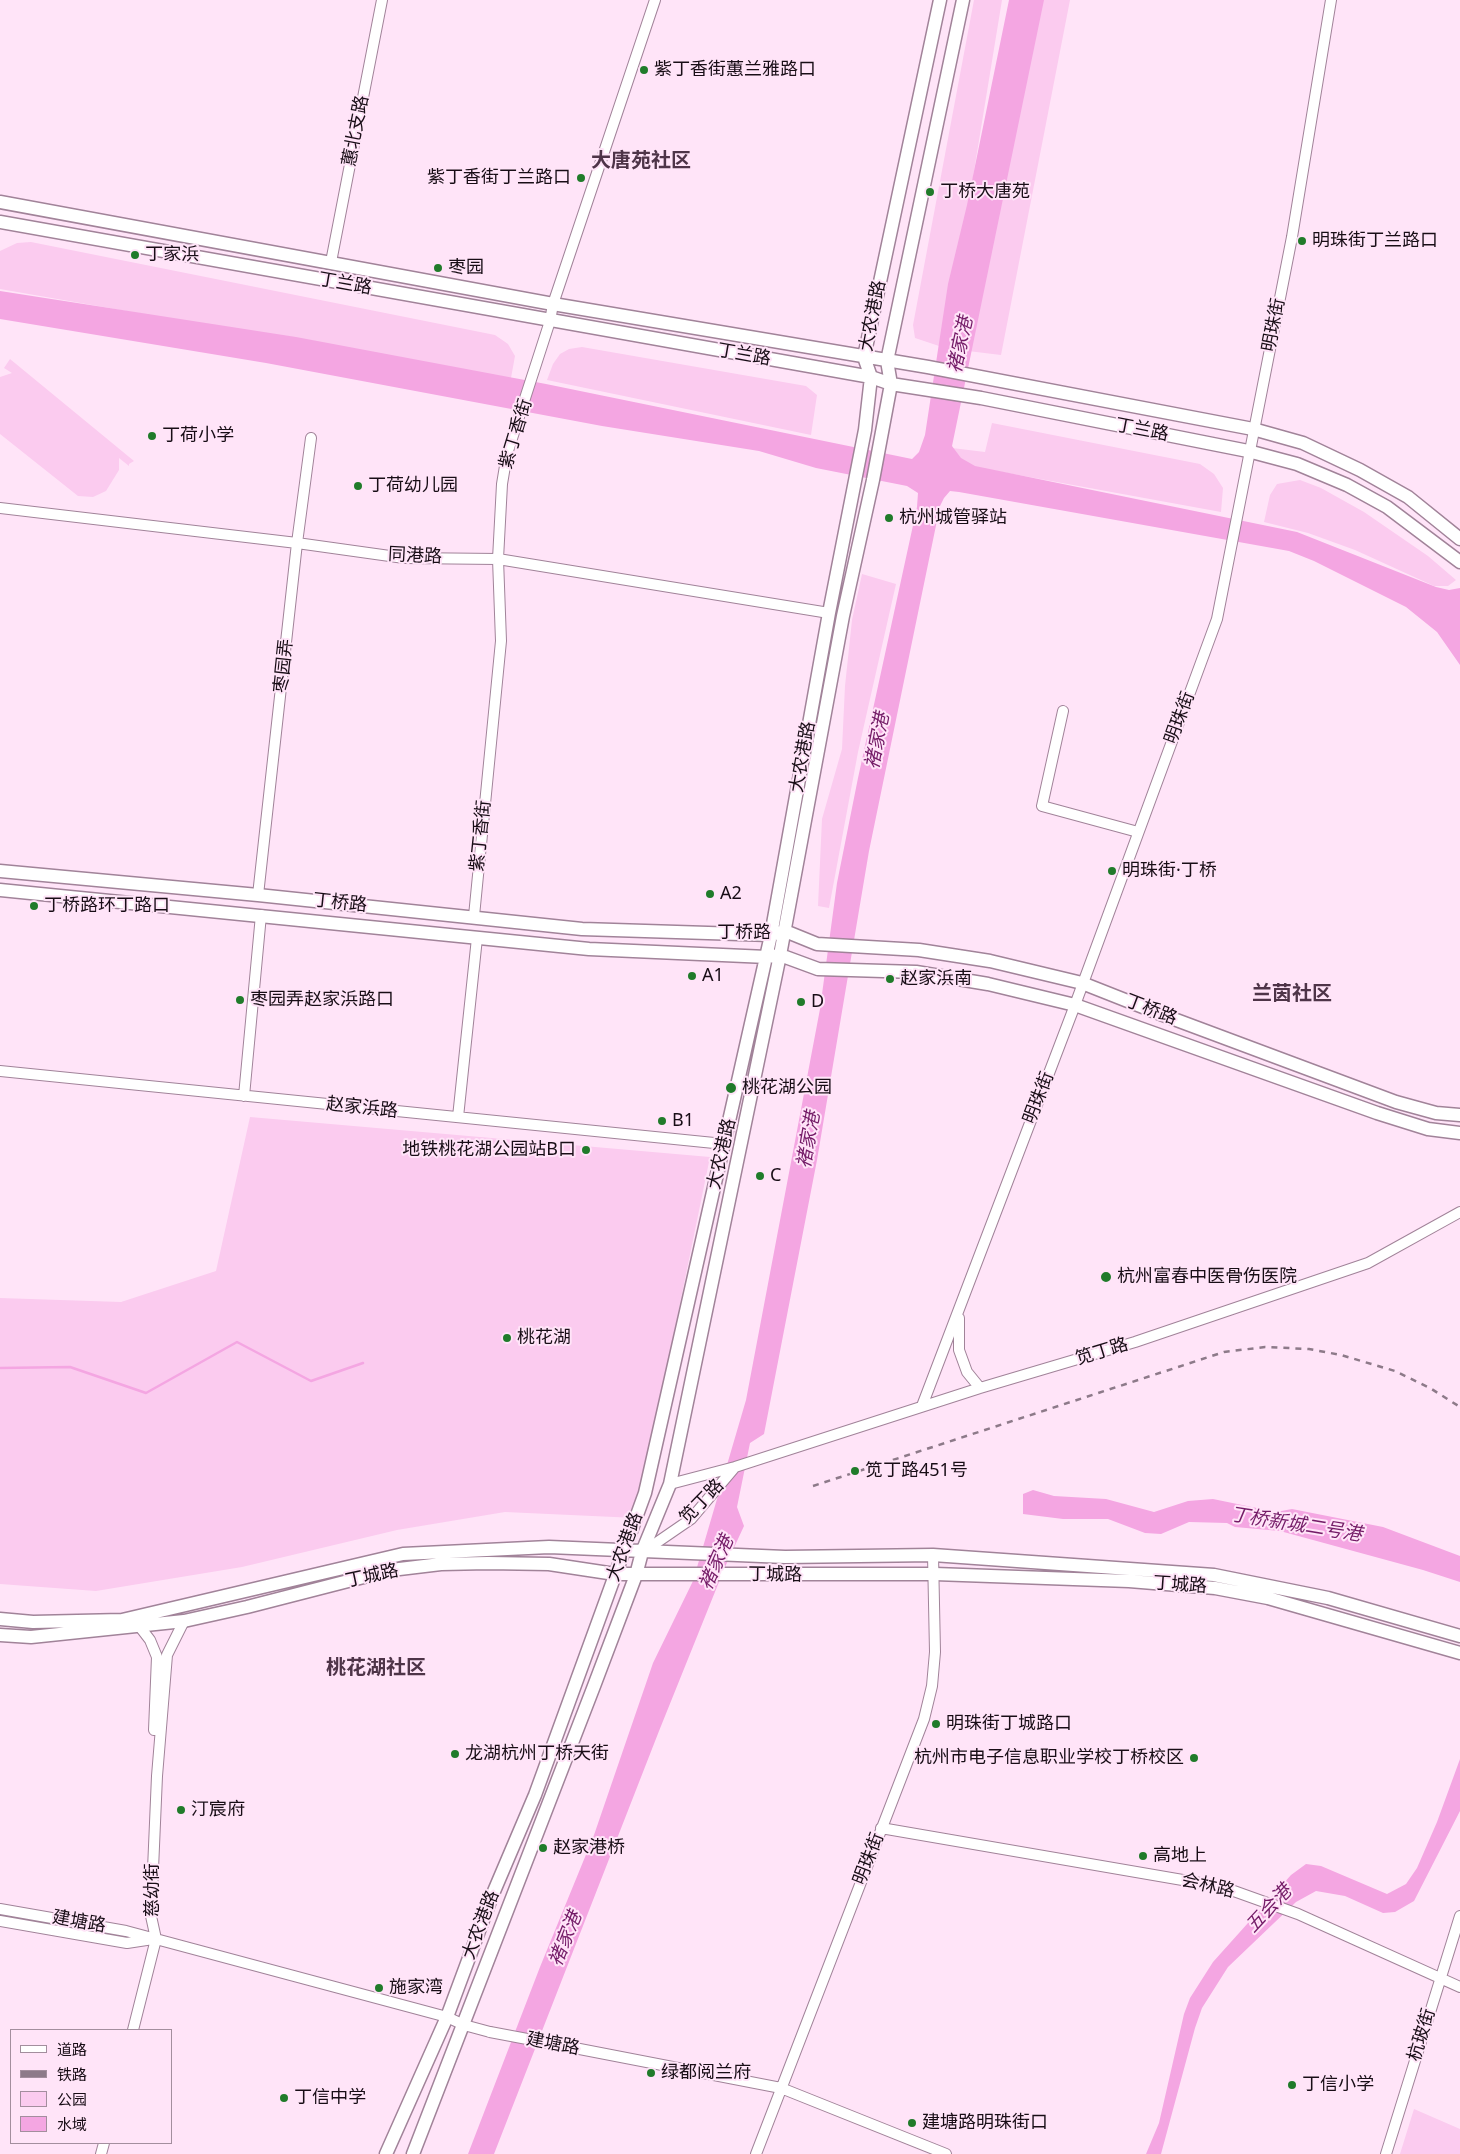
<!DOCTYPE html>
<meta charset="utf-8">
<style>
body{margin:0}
#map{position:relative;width:1460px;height:2154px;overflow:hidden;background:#ffe4f8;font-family:"Noto Sans","Noto Sans SC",sans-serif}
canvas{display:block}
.legend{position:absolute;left:10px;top:2029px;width:162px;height:115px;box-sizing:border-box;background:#ffe4f8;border:1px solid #a38e9e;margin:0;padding:6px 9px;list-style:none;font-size:15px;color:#180d16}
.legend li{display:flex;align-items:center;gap:10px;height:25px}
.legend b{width:25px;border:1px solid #a38e9e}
</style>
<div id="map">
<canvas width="1460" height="2154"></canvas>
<ul class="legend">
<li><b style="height:6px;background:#fff"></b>道路</li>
<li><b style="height:6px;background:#8d7a89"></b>铁路</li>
<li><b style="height:14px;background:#fbcbef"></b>公园</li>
<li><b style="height:14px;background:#f4a6e2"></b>水域</li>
</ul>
</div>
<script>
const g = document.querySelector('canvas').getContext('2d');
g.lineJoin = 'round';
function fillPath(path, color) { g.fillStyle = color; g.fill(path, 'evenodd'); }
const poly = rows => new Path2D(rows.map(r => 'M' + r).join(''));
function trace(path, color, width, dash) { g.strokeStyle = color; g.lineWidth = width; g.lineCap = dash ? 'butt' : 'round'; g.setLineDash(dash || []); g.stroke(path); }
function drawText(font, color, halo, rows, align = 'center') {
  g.font = font + ' "Noto Sans","Noto Sans SC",sans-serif'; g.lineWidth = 4; g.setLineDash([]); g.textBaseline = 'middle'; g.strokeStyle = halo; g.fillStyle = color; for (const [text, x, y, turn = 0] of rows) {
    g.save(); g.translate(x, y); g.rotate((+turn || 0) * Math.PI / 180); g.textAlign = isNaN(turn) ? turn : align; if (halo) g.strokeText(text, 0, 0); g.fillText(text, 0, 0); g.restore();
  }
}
const green = poly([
 [974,0,1002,0,945,348,915,338,913,325],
 [1034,0,1070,0,1001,355,968,351],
 [31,242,495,335,508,344,515,356,511,378,0,289,0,251,17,243],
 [582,347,806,386,817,395,811,435,547,380,553,364,560,354,569,349],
 [10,359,134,461,129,464,129,466,119,458,119,470,106,491,93,497,78,496,0,434,0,377,12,373,4,368],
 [992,423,1200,464,1214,474,1223,488,1221,512,958,464,952,448,985,452],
 [1300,480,1321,488,1364,512,1428,556,1456,580,1448,586,1434,586,1355,550,1308,533,1264,522,1270,495,1277,484],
 [862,574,896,584,858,752,829,908,818,906,822,819,842,749,845,686,852,620],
 [250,1117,710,1157,636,1518,505,1512,397,1530,242,1567,96,1591,0,1584,0,1298,121,1302,216,1271],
 [1414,2109,1460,2129,1460,2154,1400,2154]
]);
const water = poly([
 [1009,0,1044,0,952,446,961,458,975,466,1297,532,1436,587,1449,590,1460,588,1460,665,1437,632,1406,607,1314,561,1289,551,959,492,950,491,944,498,940,506,869,851,817,1160,764,1434,750,1443,737,1507,744,1526,725,1567,659,1731,494,2154,468,2154,540,1967,594,1835,653,1663,693,1581,746,1400,820,1009,837,883,858,778,917,507,918,493,907,486,816,468,759,451,602,426,266,363,0,319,0,291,296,337,546,384,912,459,919,452,925,435,948,284,967,205],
 [1033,1490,1054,1496,1106,1499,1154,1512,1188,1501,1213,1499,1276,1512,1292,1509,1383,1527,1460,1556,1460,1582,1423,1570,1280,1531,1235,1527,1227,1523,1189,1522,1161,1534,1145,1533,1108,1519,1063,1519,1023,1514,1023,1494],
 [1460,1759,1460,1811,1414,1901,1395,1912,1383,1913,1345,1896,1316,1891,1296,1902,1228,1967,1202,2008,1195,2028,1161,2154,1146,2154,1159,2123,1184,2014,1190,1998,1213,1962,1291,1875,1306,1864,1321,1866,1387,1894,1406,1884,1417,1868,1437,1822]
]);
const stream = poly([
 [0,1368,70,1367,146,1393,237,1342,311,1381,363,1363]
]);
const minor = poly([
 [331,262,382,0],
 [0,508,297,543,404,558,498,559,829,613],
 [1063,711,1042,806,1138,832],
 [258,895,297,543,311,438],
 [474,916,501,641,498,559,502,484,507,454,550,321,553,304,655,0],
 [0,1071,724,1144],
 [244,1096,261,915],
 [458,1117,477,938],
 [959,1318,959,1350,967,1372,980,1388],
 [922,1406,1075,1005,1217,619,1292,237,1331,0],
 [670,1484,735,1467,980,1388,1135,1342,1368,1263,1460,1212],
 [643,1552,691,1519,735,1467],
 [140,1627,150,1640,157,1657,154,1730],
 [881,1828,1200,1883,1231,1890,1298,1914,1460,1987],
 [0,1909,126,1931,447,2017,464,2025,490,2032],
 [0,1921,127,1943,153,1939],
 [133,2030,156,1939,151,1916,157,1776,167,1655,184,1621],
 [559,2045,781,2088,946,2154],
 [101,2154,104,2143],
 [756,2154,924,1719,932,1686,935,1652,933,1555],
 [1386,2154,1460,1916]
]);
const major = poly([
 [0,202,553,304,928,367,1253,429,1303,443,1360,470,1408,497,1460,539],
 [0,222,871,377,891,384,981,398,1248,451,1297,464,1347,485,1387,507,1460,562],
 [0,871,258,895,582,929,771,935,785,931,817,944,919,950,990,961,1082,983,1163,1015,1396,1102,1436,1113,1460,1115],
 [0,890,589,949,767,957,780,955,818,969,916,972,988,984,1075,1005,1377,1113,1428,1129,1460,1133],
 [0,1619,33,1622,122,1620,403,1554,549,1547,785,1557,933,1555,1214,1575,1328,1598,1460,1636],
 [0,1635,31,1637,184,1621,247,1607,391,1570,441,1564,488,1563,549,1564,615,1574,935,1574,1129,1581,1215,1588,1268,1598,1460,1653],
 [386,2154,447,2017,492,1896,535,1795,645,1493,771,935,829,613,865,430,871,377,864,357,940,0],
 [413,2154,594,1686,636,1575,642,1552,670,1484,780,955,843,616,873,480,891,384,887,361,963,0]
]);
const rail = poly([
 [813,1486,1224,1352,1265,1347,1309,1349,1341,1355,1395,1371,1430,1388,1460,1407]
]);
const minorBridge = poly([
 [490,2032,559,2045]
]);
const markers = [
 [644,70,5,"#207b2a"],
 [581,178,5,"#207b2a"],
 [930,192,5,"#207b2a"],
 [1302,241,5,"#207b2a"],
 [135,255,5,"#207b2a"],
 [438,268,5,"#207b2a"],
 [152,436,5,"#207b2a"],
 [358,486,5,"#207b2a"],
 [889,518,5,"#207b2a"],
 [1112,871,5,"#207b2a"],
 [710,894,5,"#207b2a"],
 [34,906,5,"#207b2a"],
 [692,976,5,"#207b2a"],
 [890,979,5,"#207b2a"],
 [240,1000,5,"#207b2a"],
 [801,1002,5,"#207b2a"],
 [731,1088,6,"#207b2a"],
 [662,1121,5,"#207b2a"],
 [586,1150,5,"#207b2a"],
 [760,1176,5,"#207b2a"],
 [1106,1277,6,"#207b2a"],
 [507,1338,5,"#207b2a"],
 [855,1471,5,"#207b2a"],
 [936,1724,5,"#207b2a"],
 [455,1754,5,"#207b2a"],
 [1194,1758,5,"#207b2a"],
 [181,1810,5,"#207b2a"],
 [543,1848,5,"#207b2a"],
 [1143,1856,5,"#207b2a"],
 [379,1988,5,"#207b2a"],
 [651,2073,5,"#207b2a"],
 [1292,2085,5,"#207b2a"],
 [284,2098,5,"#207b2a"],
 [912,2123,5,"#207b2a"]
];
const poiNames = [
 ["紫丁香街蕙兰雅路口",654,70],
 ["紫丁香街丁兰路口",571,178,"right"],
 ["丁桥大唐苑",940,192],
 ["明珠街丁兰路口",1312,241],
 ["丁家浜",145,255],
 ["枣园",448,268],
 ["丁荷小学",162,436],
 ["丁荷幼儿园",368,486],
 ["杭州城管驿站",899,518],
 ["明珠街·丁桥",1122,871],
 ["A2",720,894],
 ["丁桥路环丁路口",44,906],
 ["A1",702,976],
 ["赵家浜南",900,979],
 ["枣园弄赵家浜路口",250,1000],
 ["D",811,1002],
 ["桃花湖公园",742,1088],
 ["B1",672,1121],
 ["地铁桃花湖公园站B口",576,1150,"right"],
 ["C",770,1176],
 ["杭州富春中医骨伤医院",1117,1277],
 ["桃花湖",517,1338],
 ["笕丁路451号",865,1471],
 ["明珠街丁城路口",946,1724],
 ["龙湖杭州丁桥天街",465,1754],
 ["杭州市电子信息职业学校丁桥校区",1184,1758,"right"],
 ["汀宸府",191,1810],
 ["赵家港桥",553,1848],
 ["高地上",1153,1856],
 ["施家湾",389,1988],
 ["绿都阅兰府",661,2073],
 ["丁信小学",1302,2085],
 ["丁信中学",294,2098],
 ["建塘路明珠街口",922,2123]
];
const streetNames = [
 ["蕙北支路",356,131,-79],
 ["丁兰路",345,284,10],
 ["大农港路",873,316,-79],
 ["明珠街",1274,325,-79],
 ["丁兰路",744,355,10],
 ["丁兰路",1142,430,11],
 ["紫丁香街",516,434,-73],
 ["同港路",415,556,3],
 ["枣园弄",284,666,-84],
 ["明珠街",1180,718,-70],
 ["大农港路",803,757,-80],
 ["紫丁香街",481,836,-84],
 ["丁桥路",340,903,6],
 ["丁桥路",744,933],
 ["丁桥路",1151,1010,21],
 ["明珠街",1039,1098,-69],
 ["赵家浜路",362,1108,6],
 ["大农港路",722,1154,-77],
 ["笕丁路",1102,1352,-17],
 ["笕丁路",702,1502,-46],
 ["大农港路",625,1547,-70],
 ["丁城路",775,1575,1],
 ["丁城路",372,1576,-12],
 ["丁城路",1180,1585,4],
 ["明珠街",869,1859,-69],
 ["会林路",1208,1886,13],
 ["慈幼街",153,1890,-90],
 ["建塘路",79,1922,10],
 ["大农港路",481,1925,-69],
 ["杭玻街",1422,2035,-73],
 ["建塘路",553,2044,11]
];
const waterNames = [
 ["褚家港",961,345,-78],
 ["褚家港",878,741,-79],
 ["褚家港",809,1140,-80],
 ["丁桥新城二号港",1296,1525,9],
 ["褚家港",717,1563,-66],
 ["五会港",1269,1909,-47],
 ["褚家港",566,1939,-68]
];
const quarterNames = [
 ["大唐苑社区",641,161],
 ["兰茵社区",1292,994],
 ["桃花湖社区",376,1668]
];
fillPath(green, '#fbcbef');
fillPath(water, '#f4a6e2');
trace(stream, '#f4a6e2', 2.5);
trace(minor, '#a18399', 12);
trace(major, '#a18399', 15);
trace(minor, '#fff', 10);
trace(major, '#fff', 12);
trace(rail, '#8d7a89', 2.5, [6, 6]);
trace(minorBridge, '#a18399', 12, []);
trace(minorBridge, '#fff', 10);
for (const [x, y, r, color] of markers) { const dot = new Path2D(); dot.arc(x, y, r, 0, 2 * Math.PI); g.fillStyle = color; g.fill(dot); trace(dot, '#ffe4f8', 2); }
drawText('18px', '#180d16', '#ffe4f8', poiNames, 'left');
drawText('18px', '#180d16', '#ffe4f8', streetNames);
drawText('italic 19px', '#741b67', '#ffe4f8', waterNames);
drawText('bold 20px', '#4e3448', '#ffe4f8', quarterNames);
</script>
